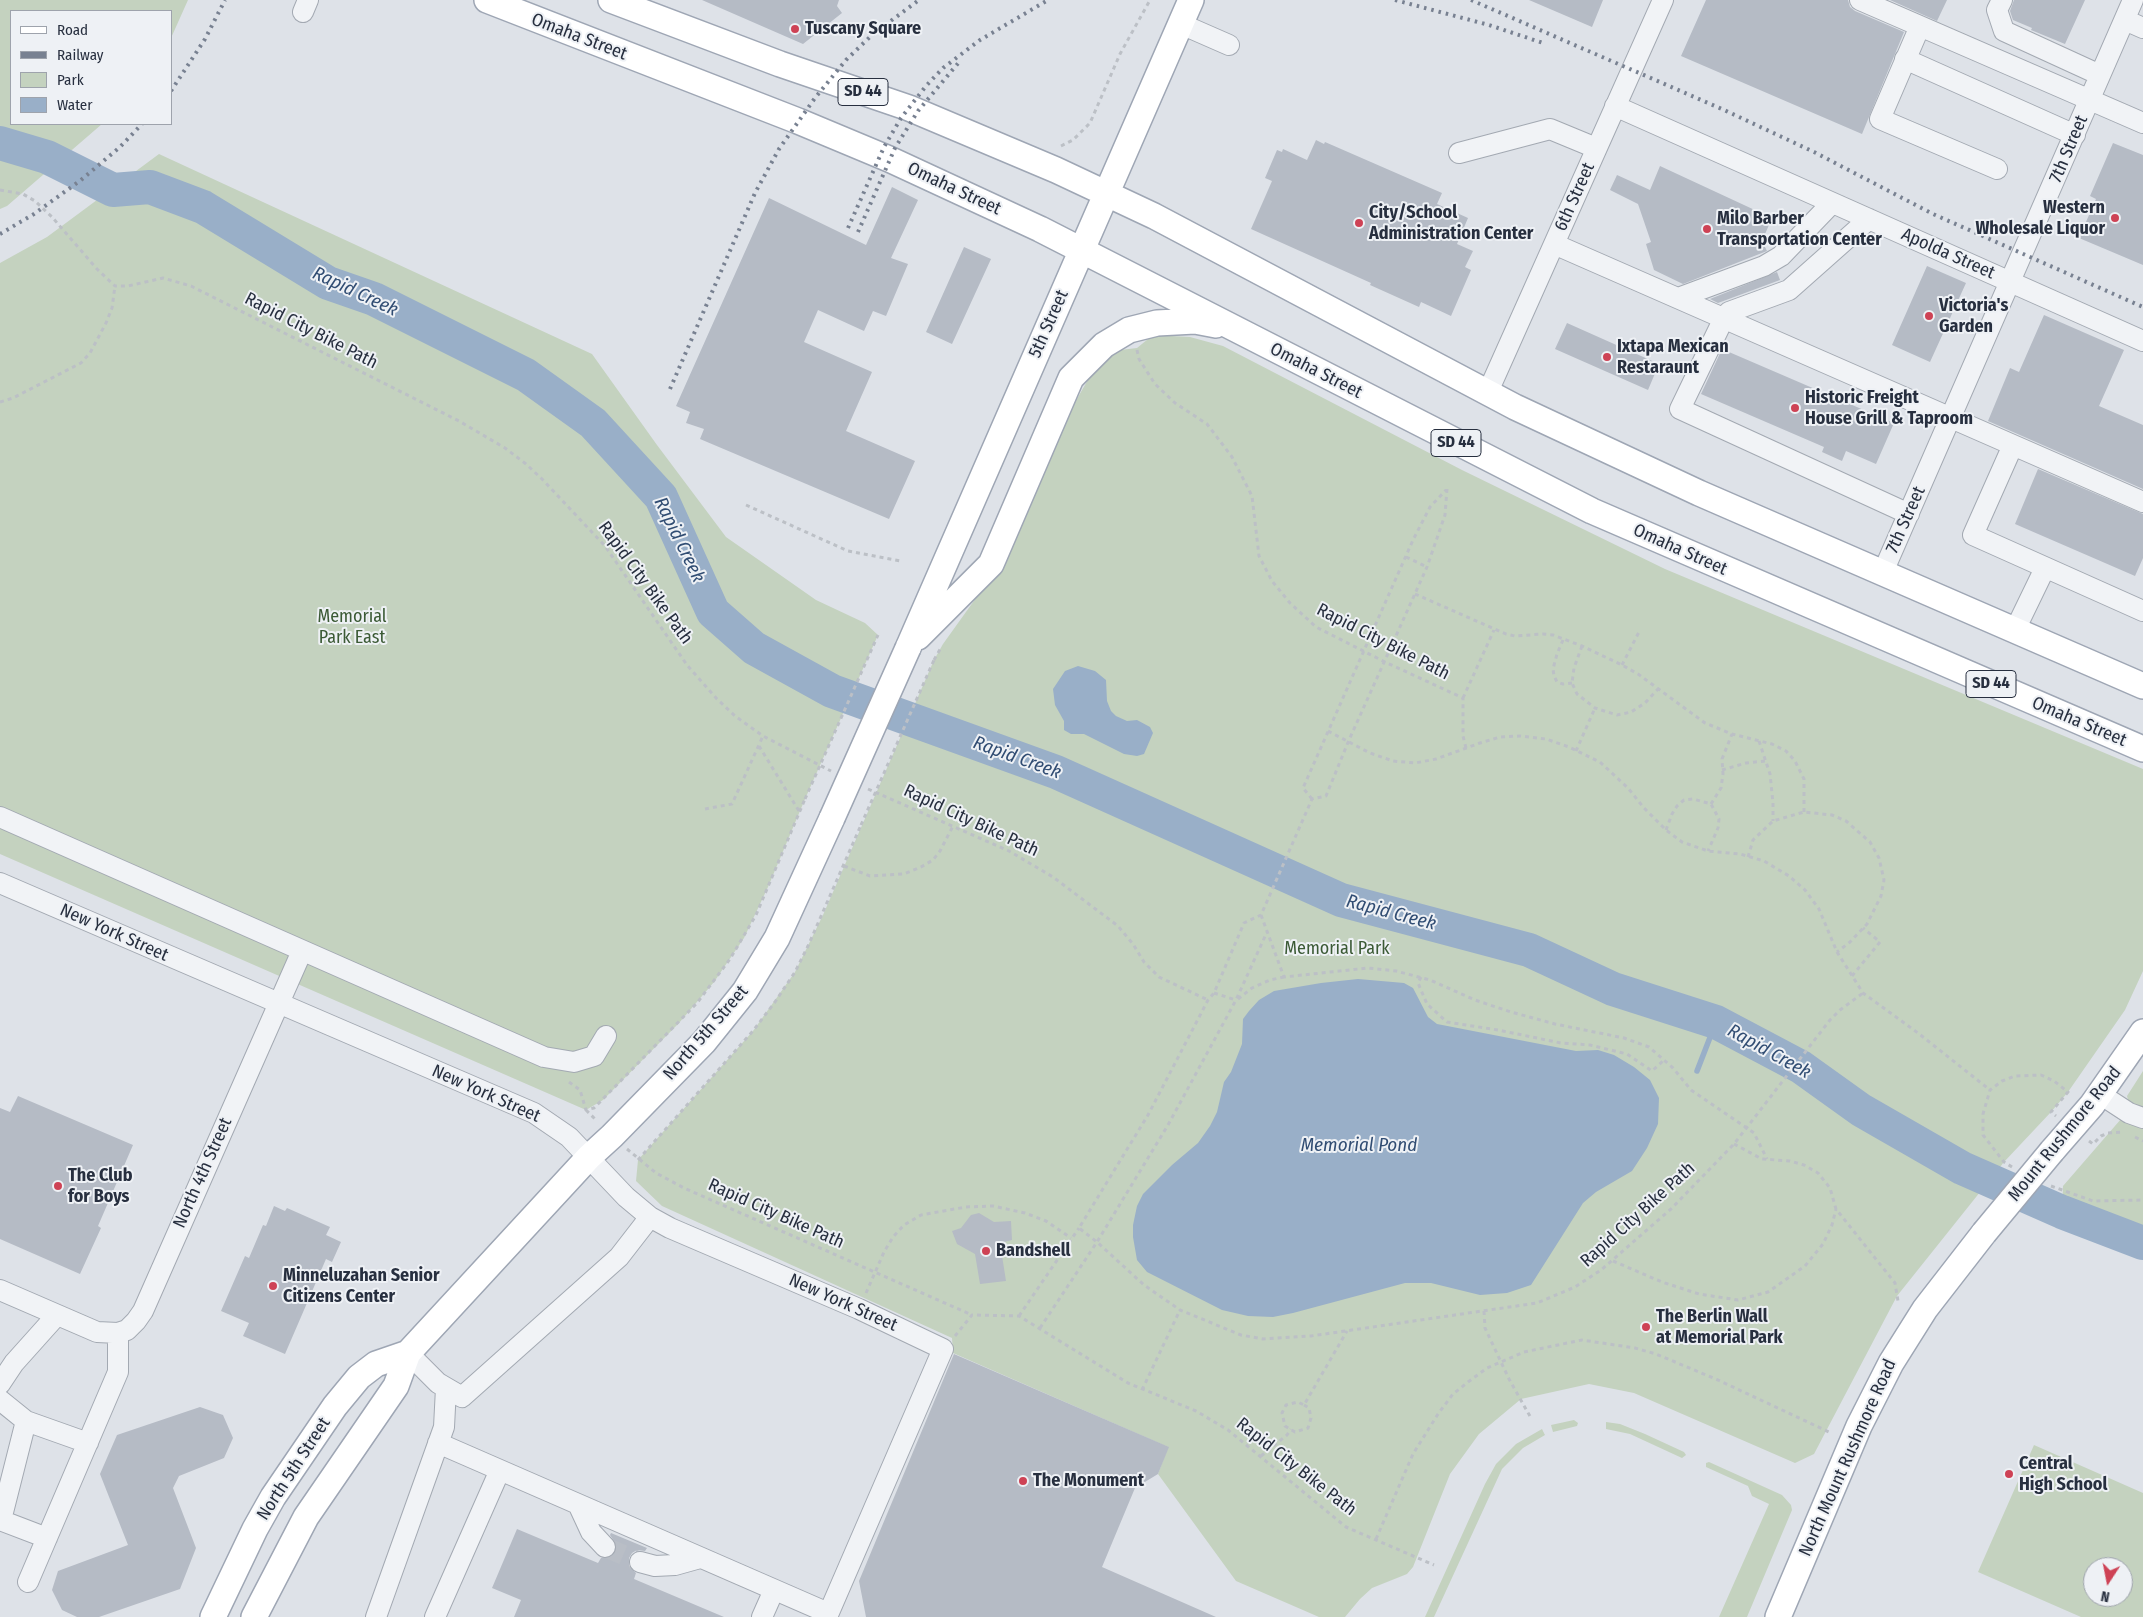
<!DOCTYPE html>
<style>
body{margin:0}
#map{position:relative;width:2143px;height:1617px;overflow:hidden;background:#dee2e8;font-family:"Fira Sans Condensed",sans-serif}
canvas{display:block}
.legend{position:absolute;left:10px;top:10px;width:162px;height:115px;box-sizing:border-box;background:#eef1f5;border:1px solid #9ea3ac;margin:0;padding:6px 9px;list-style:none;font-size:15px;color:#272f3f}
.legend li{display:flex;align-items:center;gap:10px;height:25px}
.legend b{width:25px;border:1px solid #9ea3ac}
.north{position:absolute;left:2083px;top:1557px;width:50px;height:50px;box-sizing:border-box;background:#eef1f5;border:1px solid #9ea3ac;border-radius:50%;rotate:191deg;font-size:14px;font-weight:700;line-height:20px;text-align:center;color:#272f3f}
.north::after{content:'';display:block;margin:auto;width:18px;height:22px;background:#ce4255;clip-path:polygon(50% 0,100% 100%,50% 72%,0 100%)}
</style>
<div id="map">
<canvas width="2143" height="1617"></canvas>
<ul class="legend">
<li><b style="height:6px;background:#fff"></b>Road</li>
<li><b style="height:6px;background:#788191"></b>Railway</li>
<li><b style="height:14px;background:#c4d2bf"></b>Park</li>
<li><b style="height:14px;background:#99afc8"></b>Water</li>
</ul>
<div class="north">N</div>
</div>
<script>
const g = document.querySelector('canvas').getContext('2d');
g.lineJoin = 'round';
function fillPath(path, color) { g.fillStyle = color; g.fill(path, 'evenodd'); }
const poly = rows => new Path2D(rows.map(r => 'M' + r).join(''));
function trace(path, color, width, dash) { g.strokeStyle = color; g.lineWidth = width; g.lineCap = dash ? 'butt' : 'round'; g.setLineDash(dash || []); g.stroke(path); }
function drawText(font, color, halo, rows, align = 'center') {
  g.font = font + ' "Fira Sans Condensed",sans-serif'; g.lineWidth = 4; g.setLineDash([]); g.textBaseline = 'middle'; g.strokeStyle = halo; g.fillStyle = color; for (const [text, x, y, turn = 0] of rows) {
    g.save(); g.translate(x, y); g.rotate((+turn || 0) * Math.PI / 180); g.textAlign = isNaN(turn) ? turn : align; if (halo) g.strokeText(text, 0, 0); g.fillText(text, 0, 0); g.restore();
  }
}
const green = poly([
 [0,0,188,0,171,38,171,11,11,11,11,124,102,124,7,206,0,209],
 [159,154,592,354,657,445,726,537,816,600,865,623,878,635,805,799,768,887,744,938,714,982,679,1023,603,1100,586,1110,0,854,0,263,47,237],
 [1153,335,1190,337,1223,346,1462,470,1665,569,2143,769,2143,971,2125,1010,2068,1092,2051,1112,2004,1162,1897,1296,1814,1454,1795,1463,1634,1393,1589,1384,1521,1399,1479,1434,1450,1474,1413,1567,1407,1574,1372,1588,1360,1599,1345,1617,1319,1617,1236,1581,1158,1474,1168,1447,953,1353,952,1338,662,1206,636,1181,638,1160,753,1031,795,972,823,915,934,660,943,644,981,591,1070,411,1089,378,1108,358,1120,350,1137,348],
 [2143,1071,2143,1243,2062,1212,2063,1186,2121,1119,2128,1100,2127,1096],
 [1574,1420,1578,1423,1577,1426,1553,1432,1551,1425],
 [1606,1422,1620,1424,1645,1434,1684,1452,1686,1455,1682,1458,1630,1434,1606,1429],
 [1542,1429,1545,1435,1523,1448,1502,1469,1434,1617,1425,1617,1485,1484,1496,1464,1516,1444],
 [2034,1445,2143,1493,2143,1617,2081,1617,1978,1572],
 [2093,1567,2123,1567,2123,1597,2093,1597],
 [1709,1462,1782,1495,1791,1505,1792,1510,1747,1617,1719,1617,1769,1504,1752,1496,1748,1486,1706,1467,1706,1463]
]);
const water = poly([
 [1078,666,1095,671,1106,680,1107,701,1111,711,1116,716,1127,721,1137,720,1150,727,1153,733,1144,754,1137,756,1124,754,1084,734,1071,734,1064,730,1064,721,1055,705,1053,689,1065,671],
 [1358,979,1404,983,1413,988,1428,1017,1437,1024,1576,1051,1598,1050,1614,1055,1634,1067,1650,1080,1659,1098,1658,1124,1647,1148,1632,1171,1596,1192,1583,1203,1531,1285,1507,1293,1480,1295,1431,1283,1405,1283,1293,1313,1273,1317,1248,1316,1222,1310,1147,1272,1137,1260,1133,1237,1133,1225,1137,1206,1143,1194,1172,1165,1198,1143,1210,1126,1217,1112,1224,1082,1231,1072,1242,1044,1243,1019,1249,1011,1259,1000,1274,991,1321,983]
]);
const stream = poly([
 [1697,1071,1716,1022]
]);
const river = poly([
 [0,143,47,157,113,190,150,187,203,207,328,283,374,299,526,375,593,423,661,497,713,612,754,648,832,691,1056,772,1341,900,1529,950,1613,989,1716,1022,1801,1067,1861,1110,1962,1168,2062,1212,2143,1243]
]);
const building = poly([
 [702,0,839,0,837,6,842,13,803,44],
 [1529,0,1603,0,1592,27],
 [1706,0,1848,0,1850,7,1855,11,1904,32,1862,134,1681,56],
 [1890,0,1947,0,1937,21],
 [2014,0,2085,0,2065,44,2031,30,2032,28,2013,20,2010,11],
 [1316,140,1324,144,1325,142,1442,193,1437,204,1468,218,1457,244,1473,251,1465,267,1471,270,1451,316,1421,302,1419,307,1370,285,1371,283,1251,229,1272,181,1265,178,1277,150,1282,152,1283,149,1307,160],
 [2113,143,2143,155,2143,265,2079,238,2096,199,2090,196],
 [1660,166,1772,218,1762,241,1767,251,1683,284,1654,270,1646,244,1651,242,1638,204,1610,190,1617,175,1650,190],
 [892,187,918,200,891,258,908,264,886,316,873,311,864,331,818,310,804,342,872,372,846,431,915,461,889,519,700,439,704,429,686,423,690,412,676,406,769,198,866,245],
 [964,247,991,259,952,344,926,332],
 [1927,266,1966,283,1930,362,1892,345],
 [1777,272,1780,280,1718,303,1710,299],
 [2044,315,2124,350,2099,406,2143,425,2143,489,1988,421,2010,368,2019,372],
 [1567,323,1659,364,1648,390,1555,349],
 [1722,349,1894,423,1876,464,1846,451,1842,461,1822,452,1824,447,1701,394],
 [2038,469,2143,514,2143,558,2135,576,2015,524],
 [18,1096,133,1145,98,1226,101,1228,80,1274,0,1239,0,1108,10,1112],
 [274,1206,285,1211,287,1208,330,1227,326,1235,341,1242,332,1262,326,1259,285,1354,243,1336,249,1323,221,1311,245,1256,249,1258,263,1225,266,1226],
 [979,1213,994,1222,1011,1221,1012,1240,1000,1243,1006,1281,980,1284,975,1254,957,1244,952,1231,961,1228,971,1215],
 [954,1354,1169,1447,1158,1474,1135,1488,1102,1567,1216,1617,866,1617,859,1581],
 [200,1407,223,1415,233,1438,224,1458,179,1476,173,1488,196,1548,180,1589,99,1617,77,1617,62,1610,52,1590,58,1571,128,1545,100,1474,117,1435],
 [517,1529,598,1563,601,1558,608,1558,616,1551,616,1544,610,1535,611,1533,647,1548,645,1551,637,1550,632,1553,629,1558,629,1566,636,1573,634,1579,724,1617,514,1617,521,1600,492,1588]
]);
const minorTunnel = poly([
 [605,1547,640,1562]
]);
const path = poly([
 [1061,146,1073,140,1090,123,1120,54,1150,0],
 [0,190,23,194,35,201,52,217,97,269,115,286,128,286,163,278,191,286,459,421,505,448,526,464,542,479,605,546,687,665,717,699,735,716,763,736,831,771],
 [1137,350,1139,359,1155,384,1175,403,1207,424,1232,457,1252,496,1259,556,1272,581,1290,603,1316,627,1385,662,1463,698,1463,736,1466,748],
 [0,402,13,398,81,363,90,353,106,323,112,308,115,286],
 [1447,489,1445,515,1427,567,1349,740,1326,796,1312,799,1261,915,1244,923,1214,993,1208,1000,1148,1115,1079,1228,1097,1242,1144,1285,1180,1310,1241,1335,1263,1339,1311,1336,1537,1303,1575,1287,1601,1270,1671,1209,1734,1144,1830,1020,1840,1010,1863,993],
 [746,505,848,551,900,561],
 [1406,557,1427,567],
 [1415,594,1506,634,1515,636,1543,634,1553,635,1582,646,1622,665,1638,674,1705,723,1732,734,1772,744,1786,751,1795,761,1804,779,1804,812],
 [1563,640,1557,654,1553,669,1554,676,1557,682,1563,684,1572,683],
 [1582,646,1574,668,1572,683,1577,694,1595,708,1617,715,1631,712,1645,703,1658,689],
 [934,660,942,646],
 [1622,665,1639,632],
 [1463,698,1494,630],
 [1328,731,1370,753,1393,761,1415,763,1436,759,1480,743,1500,737,1520,736,1546,739,1569,747,1600,762,1628,788,1644,808,1666,830,1682,842,1708,851,1740,854,1764,861,1789,876,1805,890,1819,909,1837,952,1863,993,1918,1033,1990,1090],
 [1759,741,1770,774,1773,803,1773,821],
 [759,746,799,811],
 [1576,751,1595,708],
 [1722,770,1746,763,1765,761],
 [868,789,1009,851,1053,877,1118,926,1133,944,1144,962,1159,977,1208,1000],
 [1312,799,1303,788,1413,540,1430,507,1446,490],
 [1711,804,1721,788,1723,774,1722,759,1732,734],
 [705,809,732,804,763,736],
 [1666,830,1672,814,1677,806,1684,800,1693,799,1711,804,1719,819,1718,828,1708,851],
 [1748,857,1753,840,1773,821,1804,812,1832,815,1846,821,1870,842,1879,858,1884,880,1881,896,1867,924,1850,942,1837,952],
 [844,866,870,876,904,874,921,867,933,860,940,851,953,826],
 [1261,915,1284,977,1368,968,1396,971,1430,980,1475,1000,1511,1012,1555,1024,1624,1038,1649,1047,1673,1068,1691,1090,1754,1133,1767,1159],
 [1852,976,1880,942,1863,928],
 [1421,977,1418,983,1427,1004,1447,1022,1498,1030,1561,1043,1590,1045,1627,1054,1652,1071,1664,1060],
 [1214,993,1236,1000],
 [1238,999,1252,988,1270,980,1284,977],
 [569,1082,580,1090,586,1110,594,1108,697,1003,730,959,756,915,805,799],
 [586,1110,597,1121],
 [2135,1137,2143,1141],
 [2089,1141,2093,1144,2101,1136,2108,1133,2122,1132],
 [1734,1144,1762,1159,1790,1161,1804,1165,1818,1173,1830,1188,1836,1209,1895,1283,1898,1301],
 [627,1149,656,1173,684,1188,972,1315],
 [638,1160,753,1031,775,1002,795,972,808,946,861,825],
 [2012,1167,2004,1162,1983,1135,1983,1114,1990,1090,2002,1081,2015,1076,2041,1075,2054,1081,2068,1092,2051,1112,2056,1116],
 [2051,1186,2093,1201,2143,1200],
 [1613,1261,1662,1282,1699,1294,1738,1300,1768,1292,1805,1266,1823,1244,1832,1225,1836,1209],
 [866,1293,884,1252,893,1237,904,1225,921,1215,966,1207,993,1206,1025,1213,1046,1221,1071,1238],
 [1484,1311,1485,1328,1509,1379,1531,1418],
 [1019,1316,1079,1228],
 [1040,1328,1097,1242,1168,1125,1236,1000,1267,932],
 [955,1336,972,1315,1019,1316,1128,1383,1196,1411,1228,1430,1346,1527,1434,1565],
 [1142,1390,1180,1310],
 [1304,1405,1309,1408,1311,1418,1308,1428,1295,1432,1285,1426,1282,1413,1286,1405,1298,1402,1304,1405,1347,1331],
 [1261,1456,1287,1435,1291,1429],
 [1376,1539,1413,1454,1438,1414,1453,1394,1468,1382,1487,1368,1524,1352,1582,1340,1635,1348,1656,1354,1718,1380,1829,1432]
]);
const minor = poly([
 [1860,0,2143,123],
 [2002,0,1997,10,2004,31,2100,75],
 [303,12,308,0],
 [2125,20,2143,28],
 [1181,24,1229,45],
 [1920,26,1880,119,1997,169],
 [1905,59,2075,135],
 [1615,106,2143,341],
 [1459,153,1550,129,1596,148],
 [1869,219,1789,290,1729,312,1724,318,1680,409,1909,514],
 [1554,244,2143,502],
 [1678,298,1764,266,1781,256,1832,203],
 [1487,394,1663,0],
 [2013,445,1973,535,2143,611],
 [1883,572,2133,0],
 [2015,630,2045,568],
 [0,817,544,1057,574,1062,594,1056,606,1036],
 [0,883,534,1113,569,1137,626,1197,650,1217,670,1228,859,1309,943,1349,827,1617],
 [2100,1094,2129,1113,2143,1118],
 [0,1290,97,1332,118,1333,127,1330,136,1321,143,1311,302,951],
 [408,1353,438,1383,462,1397,619,1257,650,1217],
 [0,1384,14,1363,57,1315],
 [0,1400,26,1421],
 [438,1443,828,1613],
 [578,1504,591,1532,605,1547],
 [0,1520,47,1538],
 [1,1520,26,1421,88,1443],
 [640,1562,655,1566,675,1565,700,1558],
 [28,1582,118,1372,118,1333],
 [376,1617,444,1427,446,1388],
 [435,1617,500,1470],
 [762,1617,774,1590]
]);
const major = poly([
 [487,0,798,121,889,159,1040,229,1592,511,2143,749],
 [611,0,780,64,909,108,1056,170,1154,216,1515,407,1699,493,2143,686],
 [918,637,991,564,1071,378,1104,345,1129,330,1157,323,1195,321,1216,325],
 [908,648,1191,0],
 [2052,1151,2092,1105,2143,1032],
 [213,1617,255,1529,273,1497,335,1406,359,1377,376,1364,408,1353],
 [254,1617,306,1517,396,1386,408,1353,589,1157,612,1136,704,1042,745,991,777,938,832,818],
 [1778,1617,1859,1426,1891,1363,1925,1309,1984,1233]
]);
const rail = poly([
 [1395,0,1489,25,1546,44],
 [1471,0,1722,109,1814,152,1933,214,2143,307],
 [171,91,205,39,225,0],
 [848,228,884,147,901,118,926,86,943,68,980,40,1048,0],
 [858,232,895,148,918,111,960,61],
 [0,234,34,214,81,180,120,147,142,124],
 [670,389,755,193,779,149,815,98,846,60,873,34,919,0]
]);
const pathBridge = poly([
 [805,799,878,635],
 [861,825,934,660]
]);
const majorBridge = poly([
 [832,818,908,648],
 [1984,1233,2052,1151]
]);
const markers = [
 [795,29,5,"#ce4255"],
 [2115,218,5,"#ce4255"],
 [1359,223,5,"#ce4255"],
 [1707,229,5,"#ce4255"],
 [1929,316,5,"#ce4255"],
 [1607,357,5,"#ce4255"],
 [1795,408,5,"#ce4255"],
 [58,1186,5,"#ce4255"],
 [986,1251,5,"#ce4255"],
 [273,1286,5,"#ce4255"],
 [1646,1327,5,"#ce4255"],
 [2009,1474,5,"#ce4255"],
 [1023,1481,5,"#ce4255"]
];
const shields = [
 [863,92,50],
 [1456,443,50],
 [1991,684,50]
];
const shieldNames = [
 ["SD 44",863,92],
 ["SD 44",1456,443],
 ["SD 44",1991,684]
];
const poiNames = [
 ["Tuscany Square",805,29],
 ["Western",2105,208,"right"],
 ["Wholesale Liquor",2105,229,"right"],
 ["City/School",1369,213],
 ["Administration Center",1369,234],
 ["Milo Barber",1717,219],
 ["Transportation Center",1717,240],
 ["Victoria's",1939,306],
 ["Garden",1939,327],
 ["Ixtapa Mexican",1617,347],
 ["Restaraunt",1617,368],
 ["Historic Freight",1805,398],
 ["House Grill & Taproom",1805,419],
 ["The Club",68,1176],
 ["for Boys",68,1197],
 ["Bandshell",996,1251],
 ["Minneluzahan Senior",283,1276],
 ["Citizens Center",283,1297],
 ["The Berlin Wall",1656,1317],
 ["at Memorial Park",1656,1338],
 ["Central",2019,1464],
 ["High School",2019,1485],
 ["The Monument",1033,1481]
];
const streetNames = [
 ["Omaha Street",579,37,21],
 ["7th Street",2069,149,-67],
 ["Omaha Street",954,189,25],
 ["6th Street",1575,197,-66],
 ["Apolda Street",1948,254,24],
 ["5th Street",1049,324,-66],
 ["Rapid City Bike Path",311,331,27],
 ["Omaha Street",1316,371,27],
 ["7th Street",1906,520,-66],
 ["Omaha Street",1680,550,24],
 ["Rapid City Bike Path",645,583,54],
 ["Rapid City Bike Path",1383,642,27],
 ["Omaha Street",2079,722,23],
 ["Rapid City Bike Path",971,821,25],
 ["New York Street",114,933,24],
 ["North 5th Street",706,1033,-49],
 ["New York Street",486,1094,24],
 ["Mount Rushmore Road",2065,1134,-51],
 ["North 4th Street",203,1173,-66],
 ["Rapid City Bike Path",776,1214,24],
 ["Rapid City Bike Path",1638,1215,-42],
 ["New York Street",843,1303,24],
 ["North Mount Rushmore Road",1848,1458,-66],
 ["Rapid City Bike Path",1296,1467,38],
 ["North 5th Street",294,1469,-57]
];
const parkNames = [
 ["Memorial",352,617],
 ["Park East",352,638],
 ["Memorial Park",1337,949]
];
const waterNames = [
 ["Rapid Creek",355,292,25],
 ["Rapid Creek",679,540,64],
 ["Rapid Creek",1017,758,20],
 ["Rapid Creek",1391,913,15],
 ["Rapid Creek",1769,1052,29],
 ["Memorial Pond",1359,1146]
];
fillPath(green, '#c4d2bf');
fillPath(water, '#99afc8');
trace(stream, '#99afc8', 5.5);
trace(river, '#99afc8', 34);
fillPath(building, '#b5bbc5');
trace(minorTunnel, '#b9bec6', 20, [20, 10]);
trace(minor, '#a3a9b2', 22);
trace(major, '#9ea6b4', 28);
trace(path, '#bcc0c6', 3, [4, 4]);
trace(minor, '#f1f3f6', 20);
trace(major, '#fff', 25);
trace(rail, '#788191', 4, [2.5, 5]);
trace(majorBridge, '#9ea6b4', 28, []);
trace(pathBridge, '#bcc0c6', 3, [4, 4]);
trace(majorBridge, '#fff', 25);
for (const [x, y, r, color] of markers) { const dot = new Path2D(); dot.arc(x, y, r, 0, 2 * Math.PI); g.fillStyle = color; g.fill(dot); trace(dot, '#eef1f5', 2); }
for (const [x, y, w] of shields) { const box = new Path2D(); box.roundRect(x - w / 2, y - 13.5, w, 27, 4); g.fillStyle = '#eef1f5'; g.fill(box); trace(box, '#272f3f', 1); }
drawText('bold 16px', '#272f3f', null, shieldNames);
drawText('bold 18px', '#272f3f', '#eef1f5', poiNames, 'left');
drawText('18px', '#272f3f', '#eef1f5', streetNames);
drawText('18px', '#3b5a35', '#eef1f5', parkNames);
drawText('italic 19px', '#314d73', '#eef1f5', waterNames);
</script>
